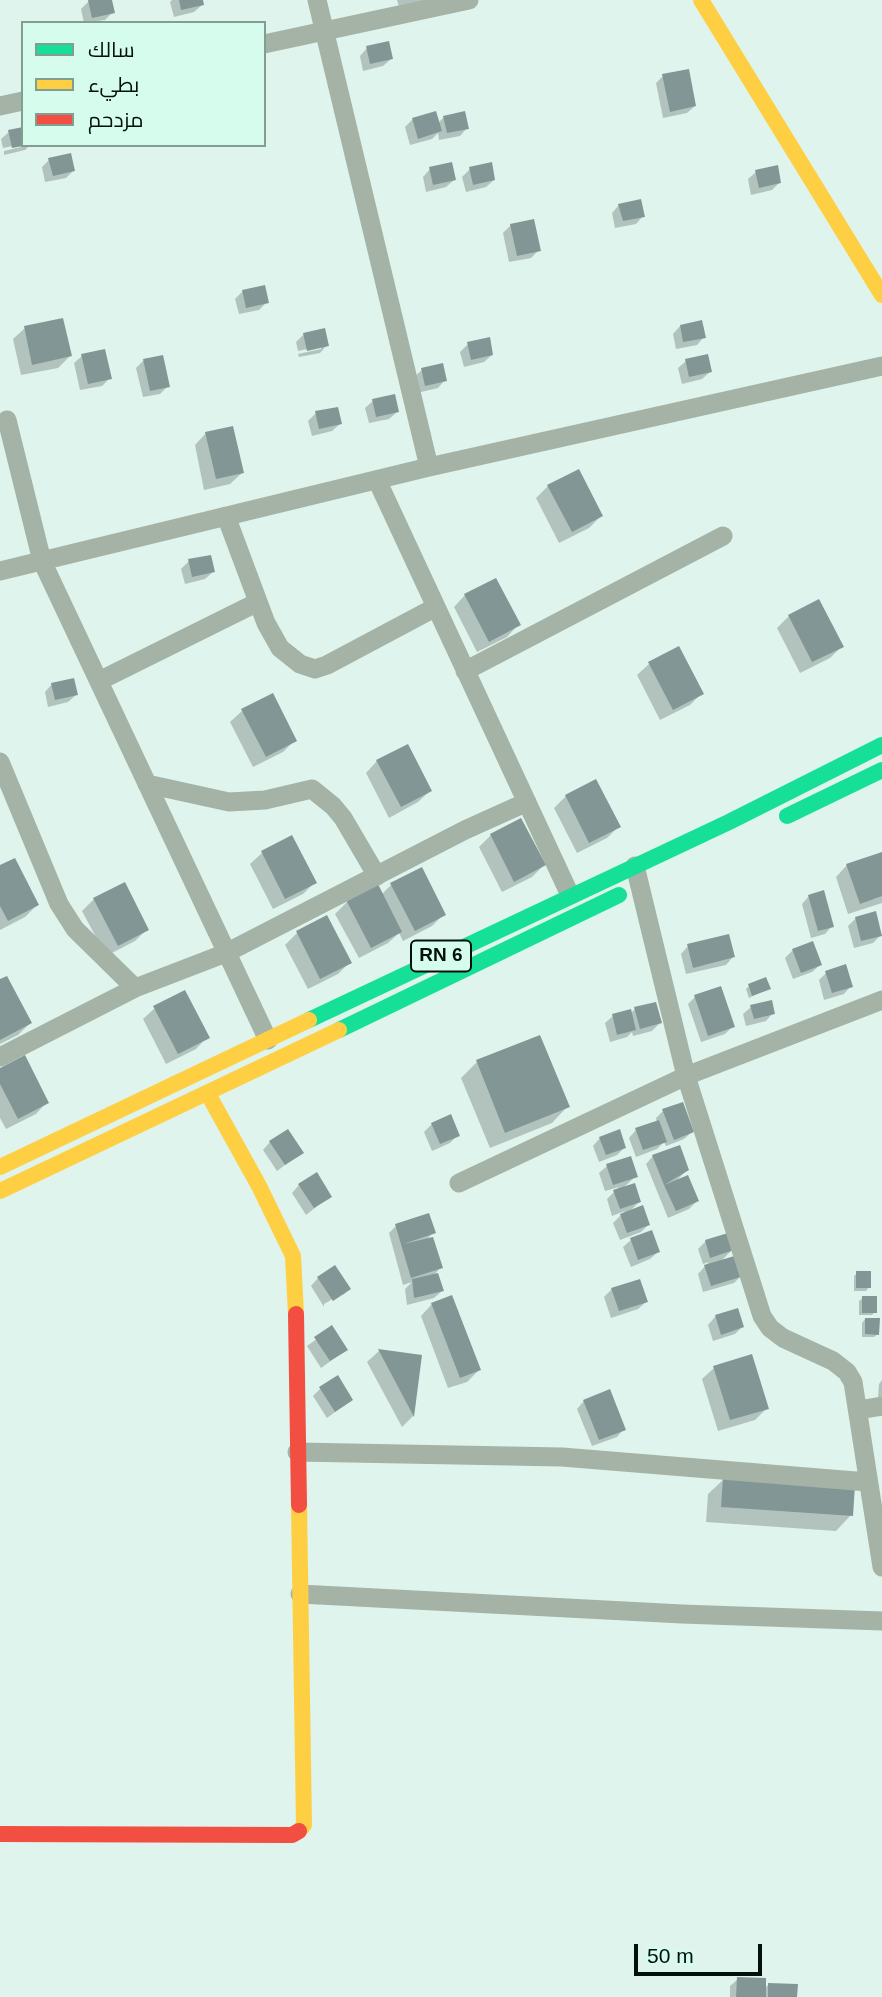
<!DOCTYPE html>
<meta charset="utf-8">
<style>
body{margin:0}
#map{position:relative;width:882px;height:1997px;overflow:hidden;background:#def4ec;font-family:Arial,Cairo,sans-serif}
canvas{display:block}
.legend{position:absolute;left:21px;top:21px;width:245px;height:126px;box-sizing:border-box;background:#d6fcee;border:2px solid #829e93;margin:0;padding:9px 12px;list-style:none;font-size:21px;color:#04100b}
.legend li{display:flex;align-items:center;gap:14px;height:35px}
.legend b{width:35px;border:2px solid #829e93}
.scale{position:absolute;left:634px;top:1944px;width:128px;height:32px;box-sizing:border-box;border:4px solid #04100b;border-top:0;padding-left:9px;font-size:21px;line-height:24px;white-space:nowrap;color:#04100b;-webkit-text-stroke:5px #d6fcee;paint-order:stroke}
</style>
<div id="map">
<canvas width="882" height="1997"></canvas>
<ul class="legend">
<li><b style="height:9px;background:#16e098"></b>سالك</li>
<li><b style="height:9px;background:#ffcf43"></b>بطيء</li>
<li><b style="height:9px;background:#f24e42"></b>مزدحم</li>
</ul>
<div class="scale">50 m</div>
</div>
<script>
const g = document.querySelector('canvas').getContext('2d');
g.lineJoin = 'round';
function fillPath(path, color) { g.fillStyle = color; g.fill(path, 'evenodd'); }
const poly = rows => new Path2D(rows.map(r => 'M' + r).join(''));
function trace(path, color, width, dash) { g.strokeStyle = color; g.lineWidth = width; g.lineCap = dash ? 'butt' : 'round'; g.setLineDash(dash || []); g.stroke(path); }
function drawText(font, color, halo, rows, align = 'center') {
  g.font = font + ' Arial,sans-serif'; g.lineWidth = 7; g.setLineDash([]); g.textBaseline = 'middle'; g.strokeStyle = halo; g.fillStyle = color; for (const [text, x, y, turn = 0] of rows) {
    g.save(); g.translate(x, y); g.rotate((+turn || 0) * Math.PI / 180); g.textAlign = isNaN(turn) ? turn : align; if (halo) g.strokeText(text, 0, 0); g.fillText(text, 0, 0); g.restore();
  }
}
const shadow = poly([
 [96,0,110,0,113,12,105,20,84,23,81,9,89,1],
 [172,0,201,0,202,5,194,12,174,17,170,2],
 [397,0,435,0,401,14],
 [367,48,391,59,383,66,363,71,360,56],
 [663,76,695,106,687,113,663,118,656,83],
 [444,117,467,128,460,136,439,140,438,133,432,139,410,145,405,127,413,119,438,123],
 [9,132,23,144,3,148,1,139],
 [30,145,25,150,4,155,4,151],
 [49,160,73,171,66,178,45,182,42,167],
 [430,169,454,180,446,187,426,192,423,177],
 [470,169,494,180,486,187,466,192,462,177],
 [756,172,779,183,772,190,751,195,748,179],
 [619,205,643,216,636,224,615,228,612,213],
 [511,225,539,250,531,258,509,262,503,233],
 [243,291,267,302,259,310,239,314,235,299],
 [680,326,704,337,697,345,676,349,673,334],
 [25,328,70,356,58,368,21,375,13,339],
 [303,335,327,345,320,353,299,357,298,354,321,349,321,346,298,351,296,342],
 [468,344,492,355,484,362,464,367,460,352],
 [82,356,110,378,102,386,80,390,74,363],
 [144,360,168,386,160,394,143,397,136,368],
 [686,361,710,372,702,379,682,384,678,368],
 [422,370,445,380,438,388,417,393,414,377],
 [373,401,397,412,389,419,369,423,365,408],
 [316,413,340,424,332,431,312,436,308,421],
 [206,433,242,473,230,484,204,490,195,445],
 [548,486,601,516,589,528,559,543,536,498],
 [189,561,213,572,205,579,185,584,181,569],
 [465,595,518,625,507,637,477,652,454,607],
 [818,601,842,646,830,658,800,673,777,628,789,616],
 [649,664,702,693,690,705,660,720,637,675],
 [52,684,76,695,68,702,48,707,45,692],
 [242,711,295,740,283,752,253,767,230,722],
 [377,761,430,791,418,802,389,818,366,773],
 [595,781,619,826,607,838,577,853,554,808,566,796],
 [491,835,544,865,532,877,502,892,479,847],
 [291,838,315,882,303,894,273,909,250,864,262,853],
 [882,854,882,903,848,914,836,877,847,865],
 [0,867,37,905,25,917,0,930],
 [391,885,444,914,432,926,403,941,399,933,388,943,359,958,335,914,347,902,381,895],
 [809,896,832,926,825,934,811,938,802,904],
 [94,899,147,929,135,941,106,956,82,911],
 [326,918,349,963,338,974,308,989,285,945,297,933],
 [856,918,881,935,873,943,854,948,848,926],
 [688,946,733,957,726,965,686,974,681,954],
 [793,950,820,965,812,972,793,979,785,958],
 [826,973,851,986,844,994,824,1000,819,980],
 [0,981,30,1023,18,1035,0,1044],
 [749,986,769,988,749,998,746,989],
 [695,997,733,1026,725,1034,701,1042,688,1004],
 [751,1007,773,1013,766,1021,746,1026,743,1014],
 [155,1008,207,1037,196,1049,166,1064,143,1019],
 [635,1009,660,1023,652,1031,633,1036,632,1032,627,1037,610,1042,605,1023,613,1016,630,1014],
 [477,1062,567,1107,552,1123,490,1148,461,1078],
 [0,1070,47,1102,36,1114,6,1129,0,1118],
 [663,1111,692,1132,684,1139,666,1146,664,1142,657,1149,636,1157,629,1138,636,1130,657,1123,656,1118],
 [432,1124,458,1135,450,1143,432,1151,424,1132],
 [600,1138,624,1148,617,1155,599,1162,593,1146],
 [270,1142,301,1153,277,1171,263,1150],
 [653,1156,687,1170,675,1182,697,1201,689,1209,668,1218,646,1164],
 [607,1166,636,1176,623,1188,639,1202,628,1213,648,1225,641,1232,620,1240,613,1223,625,1211,612,1216,607,1199,619,1187,605,1191,599,1173],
 [299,1185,330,1196,306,1215,292,1193],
 [396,1226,434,1232,426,1240,441,1267,432,1277,442,1291,434,1298,407,1305,405,1289,412,1282,403,1285,389,1233],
 [631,1240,658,1252,650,1259,631,1267,623,1247],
 [706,1241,732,1250,720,1262,742,1275,734,1283,703,1292,698,1274,709,1262,703,1264,698,1249],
 [857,1273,869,1287,866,1291,854,1291,854,1276],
 [318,1278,349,1289,343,1295,343,1293,324,1304,324,1307,311,1286],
 [612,1289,646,1302,638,1309,611,1318,604,1297],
 [863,1298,875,1312,872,1315,859,1315,859,1301],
 [432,1304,479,1370,467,1382,448,1388,421,1316],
 [736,1310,742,1327,735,1334,713,1341,708,1325,715,1317],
 [865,1319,878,1334,874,1337,862,1337,862,1323],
 [332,1328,346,1350,321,1368,307,1346],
 [379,1351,420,1356,413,1416,402,1427,367,1362],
 [714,1368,767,1408,755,1420,718,1431,702,1379],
 [882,1380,882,1398,878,1398,879,1384],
 [320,1389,351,1400,327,1418,313,1396],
 [584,1401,624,1429,617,1437,592,1446,577,1409],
 [724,1479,851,1515,836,1531,706,1522,708,1494],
 [738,1979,764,1989,769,1984,796,1997,730,1997,730,1986]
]);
const building = poly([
 [88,0,112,0,115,13,92,18],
 [179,0,203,0,204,5,181,10],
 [389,41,393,59,370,64,366,46],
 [689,69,696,106,670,112,662,74],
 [436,111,442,131,418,139,412,118],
 [465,111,469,129,447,133,443,116],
 [23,127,23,146,12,148,8,130],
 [71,153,75,171,53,176,48,158],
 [452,162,456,180,433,185,429,167],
 [492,162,495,180,473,185,469,167],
 [778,165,781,183,759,188,755,170],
 [641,199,645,217,623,221,618,204],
 [534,219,541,251,517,256,510,224],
 [265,285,269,303,246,308,242,290],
 [63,318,72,356,32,365,24,326],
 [702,320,706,338,683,342,680,325],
 [325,328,329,346,307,351,303,333],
 [490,337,493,355,471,360,467,342],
 [105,349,112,379,88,384,81,354],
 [708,354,712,372,689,377,685,359],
 [163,355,170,387,150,391,143,359],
 [443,363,447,381,425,386,421,368],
 [395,394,399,412,376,417,372,399],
 [338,407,342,424,319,429,315,411],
 [233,426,244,473,216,479,205,432],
 [579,469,603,516,572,532,547,485],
 [211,555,215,572,192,577,188,559],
 [496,578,521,625,489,642,464,594],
 [819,599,844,647,812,662,788,615],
 [679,646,704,694,673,710,648,662],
 [74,678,78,695,55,700,51,683],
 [273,693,297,741,266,757,241,709],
 [408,744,432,791,401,807,376,760],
 [596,779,621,827,589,843,565,795],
 [521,818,546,865,514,882,490,834],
 [292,835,317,883,285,899,261,851],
 [882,852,882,896,860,904,846,864],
 [15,858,39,905,8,921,0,906,0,865],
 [422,867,446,915,415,931,390,883],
 [125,882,149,930,118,946,93,898],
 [378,884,402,932,371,948,346,900],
 [824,890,834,927,818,931,808,895],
 [876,911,882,936,861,941,855,917],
 [327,915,352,963,320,979,296,931],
 [729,934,735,957,693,968,687,944],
 [813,941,822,965,801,973,792,949],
 [846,964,853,987,832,993,825,971],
 [7,976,32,1023,0,1040,0,979],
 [766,977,771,989,752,996,748,984],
 [721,986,735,1027,708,1036,694,995],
 [185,990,210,1038,178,1054,153,1006],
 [772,1000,775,1014,754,1019,750,1005],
 [656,1002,662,1023,640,1029,634,1007],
 [631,1009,636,1030,617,1035,612,1014],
 [540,1035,570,1107,505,1133,476,1060],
 [25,1055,49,1103,18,1119,0,1084,0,1068],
 [683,1102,694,1132,674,1140,662,1109],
 [451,1114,460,1136,440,1144,431,1123],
 [659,1120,667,1142,643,1150,635,1128],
 [288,1129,304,1153,285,1165,269,1141],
 [620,1129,626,1148,606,1155,599,1137],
 [680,1145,689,1170,664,1185,688,1175,699,1201,676,1211,664,1185,652,1155],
 [631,1156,638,1177,613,1185,606,1164],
 [317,1172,332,1197,314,1208,298,1184],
 [635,1183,641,1202,620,1209,613,1190],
 [643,1205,650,1225,627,1233,620,1214],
 [429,1213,436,1233,403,1244,433,1237,443,1268,411,1278,395,1224],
 [652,1230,660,1252,638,1260,630,1238],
 [728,1233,734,1250,710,1258,705,1240],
 [738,1255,744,1276,711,1286,704,1265],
 [335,1265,351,1289,333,1301,317,1277],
 [856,1271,871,1271,871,1288,856,1288],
 [438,1273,444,1291,414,1298,412,1279],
 [640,1279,648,1302,619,1311,611,1288],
 [452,1295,481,1370,460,1378,431,1303],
 [862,1296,877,1296,877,1313,862,1313],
 [738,1308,744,1327,721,1335,715,1315],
 [865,1318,880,1318,879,1335,865,1334],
 [332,1325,348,1350,330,1361,314,1337],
 [378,1349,422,1355,414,1417],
 [752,1354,769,1409,730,1420,713,1366],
 [338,1375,353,1400,335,1412,319,1387],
 [610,1389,626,1430,599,1440,583,1400],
 [723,1477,855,1485,853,1516,721,1507],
 [737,1977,766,1978,766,1997,736,1997],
 [768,1983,798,1984,797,1997,768,1997]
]);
const street = poly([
 [317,0,429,467],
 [264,44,469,0],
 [0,106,23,101],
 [7,420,42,561,268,1040],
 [377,480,570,895],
 [226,516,266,623,280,648,300,664,315,669,327,665,436,607],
 [0,571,429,467,882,366],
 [465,671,723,536],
 [99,681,258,602],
 [0,762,59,904,75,929,135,988,226,953,465,830,527,802],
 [147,784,229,802,265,800,312,789,333,806,343,818,377,876],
 [635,866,686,1076,762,1316,770,1328,783,1338,833,1361,847,1372,853,1382,882,1567],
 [0,1057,135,988],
 [459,1183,686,1076,882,1000],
 [858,1410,882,1406],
 [297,1452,562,1457,868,1482],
 [300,1594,682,1614,882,1621]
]);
const fast = poly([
 [787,816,882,770],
 [309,1020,729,822,882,745],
 [339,1030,619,895]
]);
const slow = poly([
 [701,0,882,295],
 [208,1094,259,1186,293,1256,296,1314],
 [0,1167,309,1020],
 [0,1191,339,1030],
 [299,1505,304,1825,299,1831]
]);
const jam = poly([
 [296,1314,299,1505],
 [0,1834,292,1835,299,1831]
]);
const shields = [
 [441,956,60]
];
const shieldNames = [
 ["RN 6",441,956]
];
fillPath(shadow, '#0003');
fillPath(building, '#829695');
trace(street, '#a4b3a5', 19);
trace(fast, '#16e098', 16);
trace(slow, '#ffcf43', 16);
trace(jam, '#f24e42', 16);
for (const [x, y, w] of shields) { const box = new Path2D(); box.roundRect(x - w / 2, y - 15.5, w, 31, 5); g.fillStyle = '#d6fcee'; g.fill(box); trace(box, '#04100b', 2); }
drawText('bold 19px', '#04100b', null, shieldNames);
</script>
